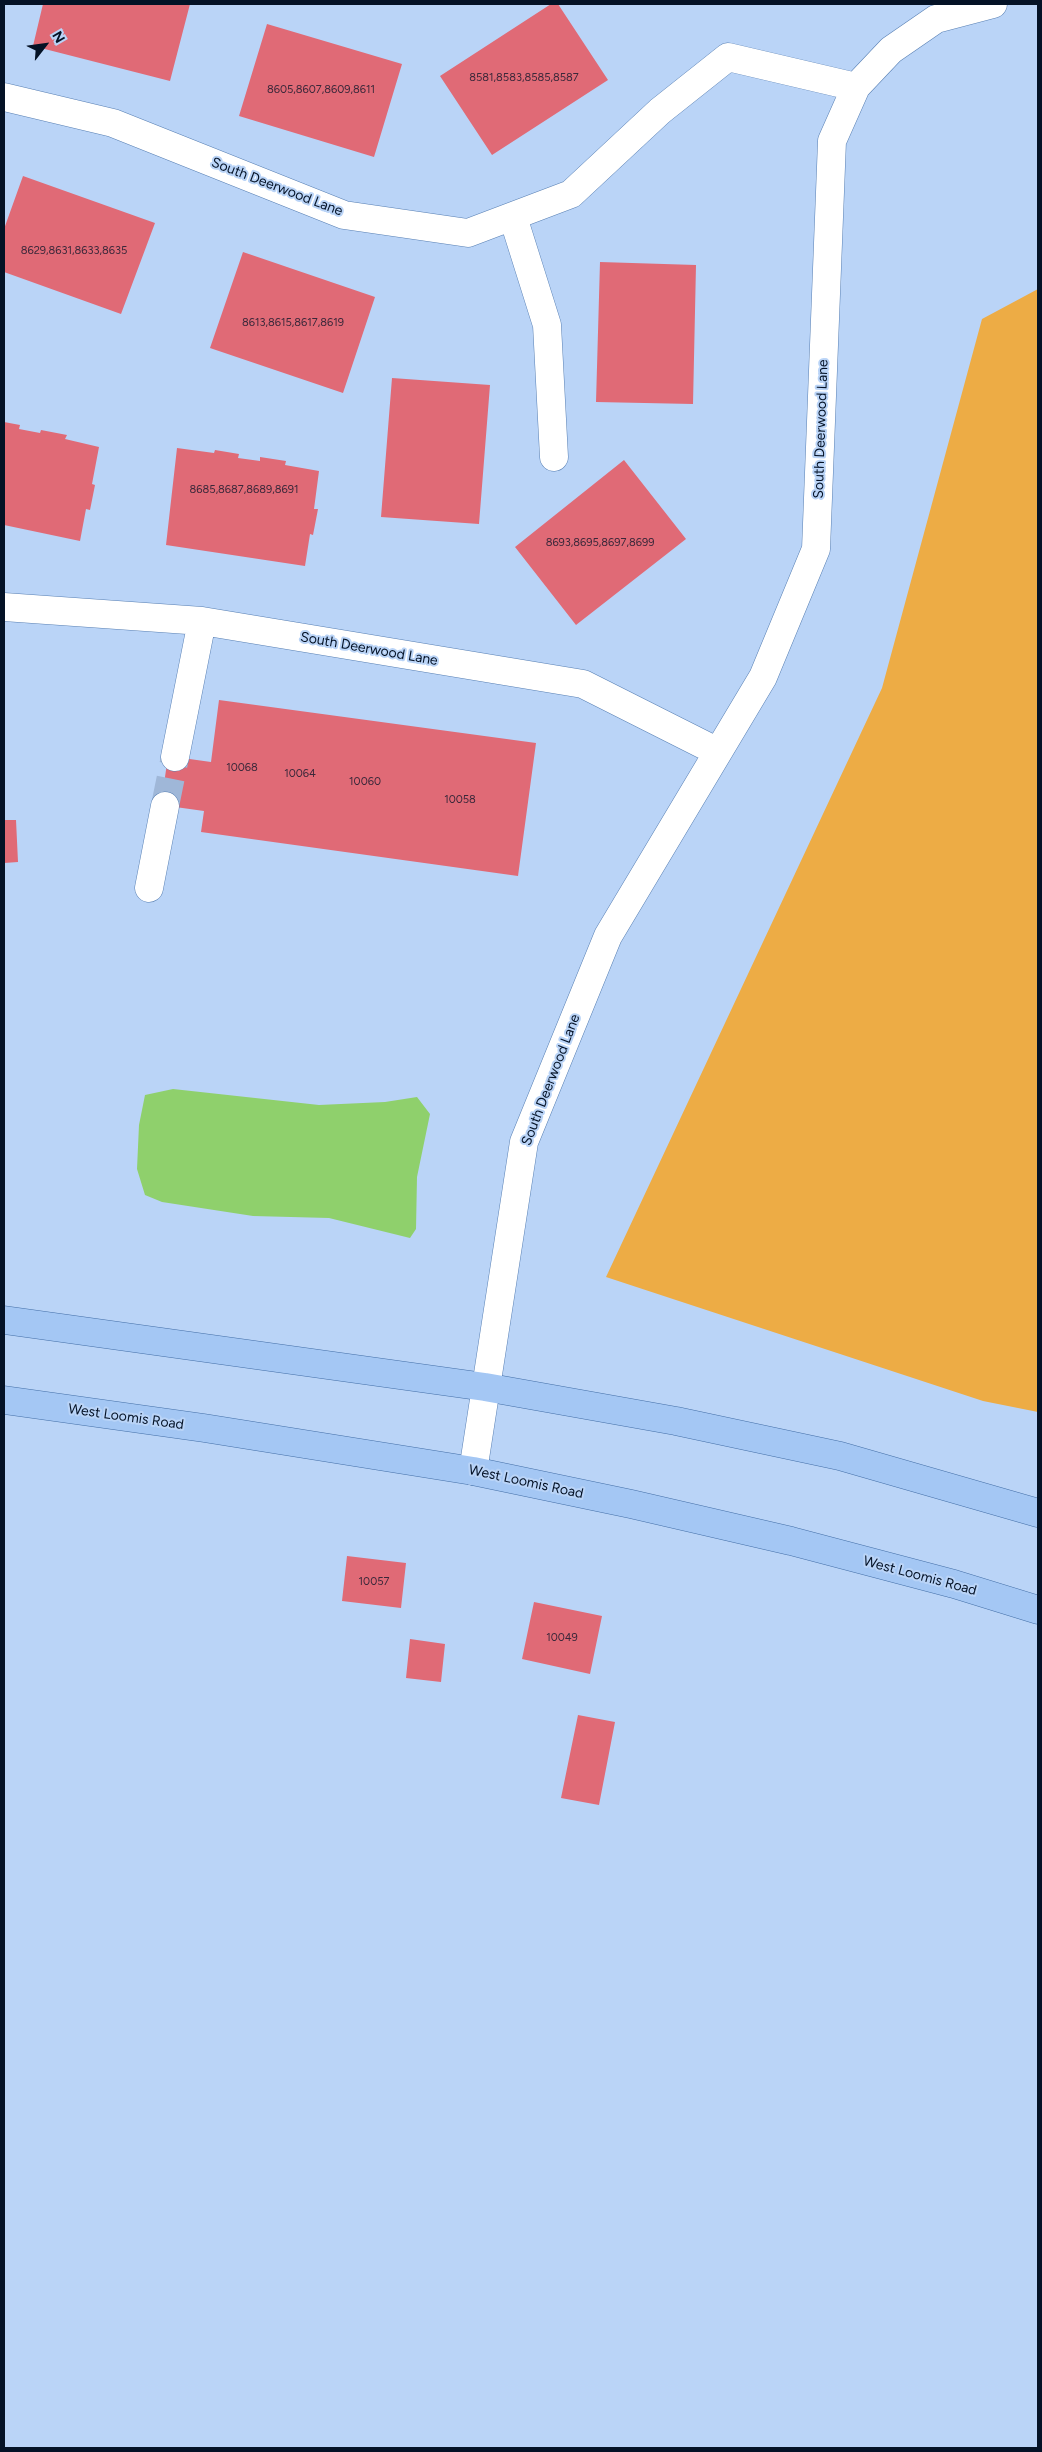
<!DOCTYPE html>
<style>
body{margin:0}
#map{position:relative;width:1042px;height:2452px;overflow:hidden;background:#bad4f7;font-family:Figtree,sans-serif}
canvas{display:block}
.frame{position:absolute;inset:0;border:5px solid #041226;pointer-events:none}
.north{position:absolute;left:20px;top:20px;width:50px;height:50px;-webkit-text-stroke:4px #bad4f7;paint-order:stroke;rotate:60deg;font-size:14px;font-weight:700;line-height:20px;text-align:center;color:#041226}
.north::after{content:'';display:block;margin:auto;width:18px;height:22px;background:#041226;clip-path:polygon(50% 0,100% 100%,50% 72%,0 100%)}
</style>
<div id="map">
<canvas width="1042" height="2452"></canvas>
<div class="frame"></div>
<div class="north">N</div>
</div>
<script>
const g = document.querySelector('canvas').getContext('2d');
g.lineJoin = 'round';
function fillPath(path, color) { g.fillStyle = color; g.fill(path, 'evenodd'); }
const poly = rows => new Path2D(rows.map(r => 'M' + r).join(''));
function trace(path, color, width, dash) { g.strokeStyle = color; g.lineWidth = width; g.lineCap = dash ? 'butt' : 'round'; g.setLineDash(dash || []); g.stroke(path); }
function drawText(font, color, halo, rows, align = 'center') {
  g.font = font + ' Figtree,sans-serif'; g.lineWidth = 4; g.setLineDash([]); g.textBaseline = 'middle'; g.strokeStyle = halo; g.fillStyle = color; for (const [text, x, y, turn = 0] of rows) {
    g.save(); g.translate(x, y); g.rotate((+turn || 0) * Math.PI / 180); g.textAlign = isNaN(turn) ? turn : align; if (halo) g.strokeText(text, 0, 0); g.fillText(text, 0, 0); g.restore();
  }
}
const green = poly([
 [1038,289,1038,1412,983,1401,606,1277,882,688,982,319]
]);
const water = poly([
 [173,1089,319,1105,385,1102,417,1097,430,1114,417,1177,416,1229,410,1238,329,1218,253,1216,162,1202,145,1195,137,1169,139,1125,145,1095]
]);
const building = poly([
 [43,4,190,4,170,81,33,46],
 [551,4,558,4,608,80,492,155,440,76],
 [267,24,402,64,374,157,239,116],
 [23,176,155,223,121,314,4,272,4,229],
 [243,252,375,297,343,393,210,348],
 [600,262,696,265,693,404,596,402],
 [392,378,490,385,479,524,381,517],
 [4,422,20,425,19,429,40,433,41,430,67,435,65,439,99,447,92,484,95,485,90,510,86,509,80,541,4,525],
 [177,448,214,453,215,450,239,454,238,458,260,461,260,457,286,461,285,465,319,471,314,509,318,509,313,535,310,534,305,566,166,545],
 [624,460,686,539,576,625,515,547],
 [219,700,536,743,518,876,201,832,204,811,161,805,168,756,211,762],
 [4,820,16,820,18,862,4,863],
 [347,1556,406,1563,401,1608,342,1601],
 [534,1602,602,1616,590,1674,522,1659],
 [410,1639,445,1644,441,1682,406,1678],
 [578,1715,615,1722,599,1805,561,1798]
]);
const minorTunnel = poly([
 [165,806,175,757]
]);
const minor = poly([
 [4,97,113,123,344,215,468,233,571,194,660,111,728,57,856,87],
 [513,217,547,325,554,457],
 [4,607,202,621,583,684,718,752],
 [175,757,202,621],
 [149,888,165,806],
 [473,1471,524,1142,608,936,763,677,816,549,832,141,856,87,891,50,936,19,993,4]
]);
const major = poly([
 [4,1320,485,1387,676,1421,840,1456,1038,1513],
 [4,1400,204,1428,473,1471,631,1504,791,1541,954,1584,1038,1610]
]);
const numberNames = [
 ["8581,8583,8585,8587",524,78],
 ["8605,8607,8609,8611",321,90],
 ["8629,8631,8633,8635",74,251],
 ["8613,8615,8617,8619",293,323],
 ["8685,8687,8689,8691",244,490],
 ["8693,8695,8697,8699",600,543],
 ["10068",242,768],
 ["10064",300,774],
 ["10060",365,782],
 ["10058",460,800],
 ["10057",374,1582],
 ["10049",562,1638]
];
const streetNames = [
 ["South Deerwood Lane",277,187,21],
 ["South Deerwood Lane",821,429,-88],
 ["South Deerwood Lane",369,649,10],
 ["South Deerwood Lane",551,1080,-69],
 ["West Loomis Road",126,1417,8],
 ["West Loomis Road",526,1482,12],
 ["West Loomis Road",920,1576,15]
];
fillPath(green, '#edac45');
fillPath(water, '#8fd06c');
fillPath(building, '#e06a76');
trace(minorTunnel, '#9fb7d8', 28, [28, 14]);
trace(minor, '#577fb3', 29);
trace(major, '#446fa7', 29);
trace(minor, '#fff', 28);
trace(major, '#a4c7f4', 28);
drawText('11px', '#3b283a', null, numberNames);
drawText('14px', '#041226', '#bad4f7', streetNames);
</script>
